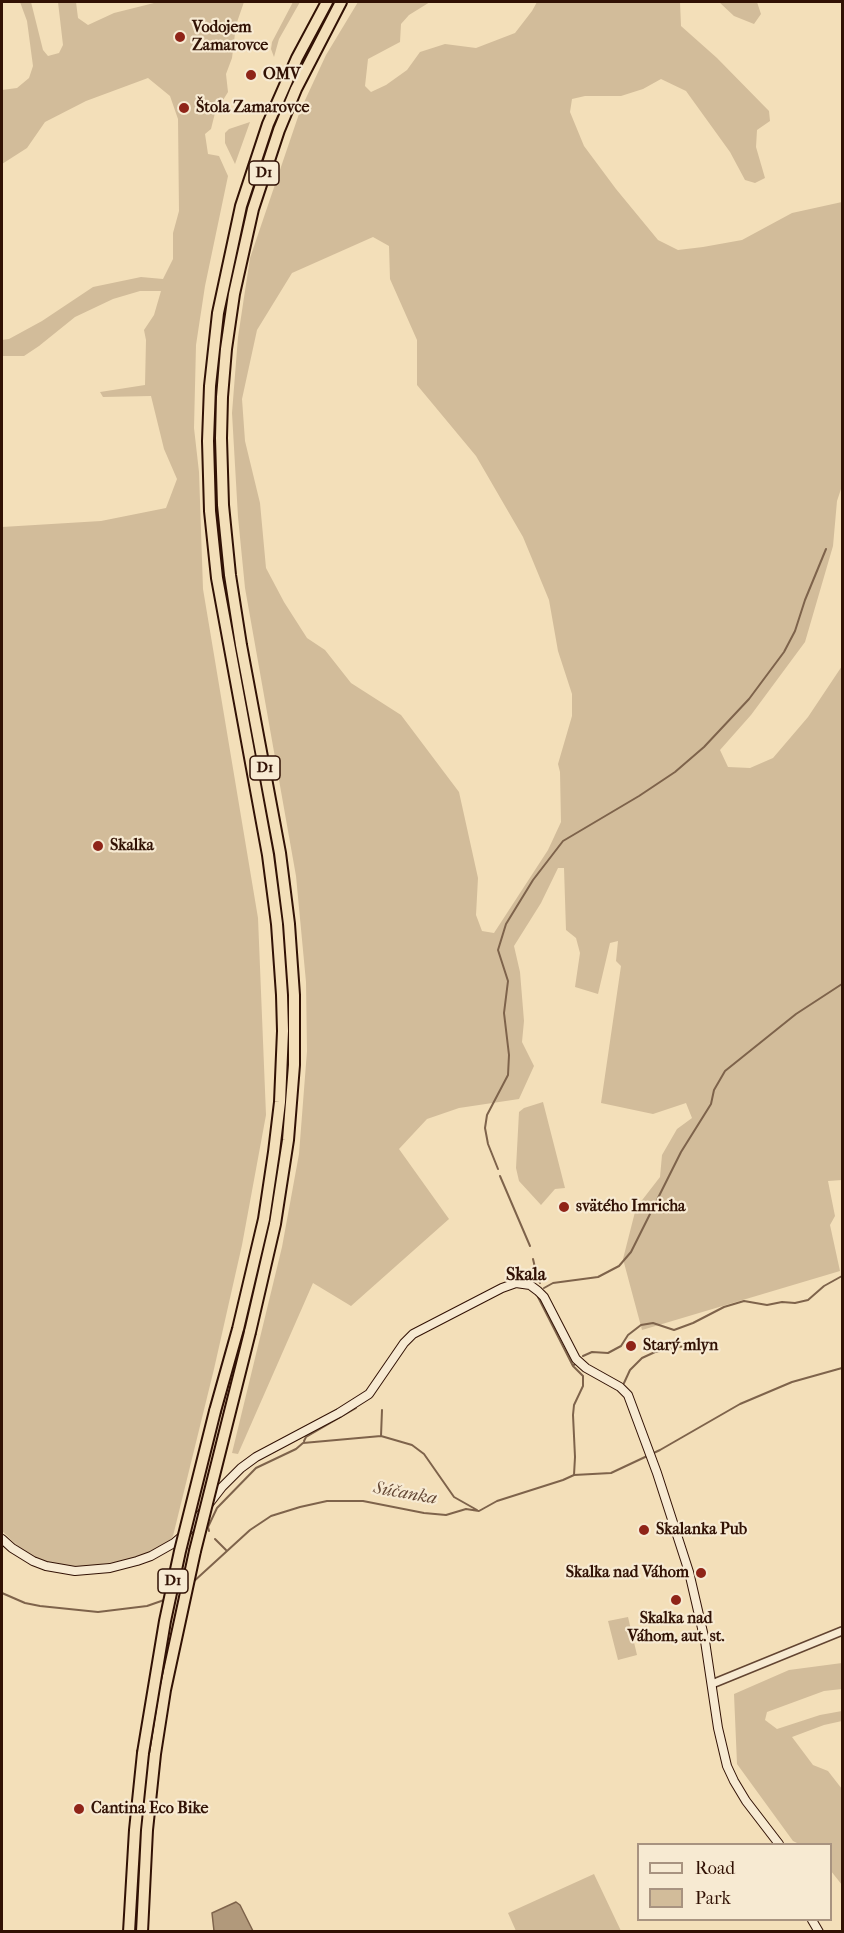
<!DOCTYPE html>
<meta charset="utf-8">
<style>
body{margin:0}
#map{position:relative;width:844px;height:1933px;overflow:hidden;background:#f3dfb9;font-family:"IM FELL French Canon",serif}
canvas{display:block}
.frame{position:absolute;inset:0;border:3px solid #311104;pointer-events:none}
.legend{position:absolute;left:637px;top:1843px;width:195px;height:78px;box-sizing:border-box;background:#f7ead2;border:2px solid #a89380;margin:0;padding:8px 10px;list-style:none;font-size:18px;color:#311104}
.legend li{display:flex;align-items:center;gap:12px;height:30px}
.legend b{width:30px;border:2px solid #a89380}
</style>
<div id="map">
<canvas width="844" height="1933"></canvas>
<div class="frame"></div>
<ul class="legend">
<li><b style="height:8px;background:#f7ead2"></b>Road</li>
<li><b style="height:16px;background:#d2bc9a"></b>Park</li>
</ul>
</div>
<script>
const g = document.querySelector('canvas').getContext('2d');
g.lineJoin = 'round';
function fillPath(path, color) { g.fillStyle = color; g.fill(path, 'evenodd'); }
const poly = rows => new Path2D(rows.map(r => 'M' + r).join(''));
function trace(path, color, width, dash) { g.strokeStyle = color; g.lineWidth = width; g.lineCap = dash ? 'butt' : 'round'; g.setLineDash(dash || []); g.stroke(path); }
function drawText(font, color, halo, rows, align = 'center') {
  g.font = font + ' "IM FELL French Canon",serif'; g.lineWidth = 4.5; g.setLineDash([]); g.textBaseline = 'middle'; g.strokeStyle = halo; g.fillStyle = color; for (const [text, x, y, turn = 0] of rows) {
    g.save(); g.translate(x, y); g.rotate((+turn || 0) * Math.PI / 180); g.textAlign = isNaN(turn) ? turn : align; if (halo) g.strokeText(text, 0, 0); g.fillText(text, 0, 0); g.restore();
  }
}
const green = poly([
 [20,2,31,2,43,50,48,56,59,53,63,45,58,2,76,2,78,18,88,25,114,13,158,2,244,2,236,25,232,58,226,74,228,92,215,113,211,129,205,134,208,154,219,156,228,176,205,286,196,345,194,428,199,472,203,589,258,918,266,1115,242,1245,214,1369,173,1536,166,1545,147,1554,128,1560,89,1566,60,1566,41,1560,23,1551,2,1531,2,527,101,521,166,508,177,479,164,449,151,396,103,397,100,392,145,385,146,340,144,330,154,315,161,291,140,291,113,299,75,317,39,346,24,356,2,356,2,340,9,339,42,321,93,287,141,277,163,279,173,259,173,233,179,211,178,119,170,96,148,78,86,101,45,122,27,148,2,164,2,90,17,88,29,78,33,66,27,21],
 [293,2,300,2,279,39,274,57,271,49,272,42],
 [358,2,430,2,409,15,401,24,400,42,368,59,365,86,371,92,386,85,407,70,420,52,445,44,476,48,515,33,532,11,537,2,680,2,681,26,717,58,769,111,770,121,757,130,756,147,765,178,755,183,745,180,730,152,686,91,661,79,643,89,621,96,585,96,572,99,570,112,584,146,616,189,658,240,678,250,703,247,742,240,792,213,842,202,842,486,837,501,833,546,805,642,751,715,720,750,728,767,750,768,773,758,808,717,842,666,842,1180,828,1181,835,1216,830,1225,840,1271,642,1330,623,1259,636,1208,660,1177,662,1155,677,1129,692,1118,686,1103,653,1114,601,1103,621,966,616,961,618,941,610,943,598,994,575,987,580,953,576,938,566,930,564,868,558,868,541,903,514,946,520,972,524,1021,522,1042,534,1066,519,1099,459,1108,427,1119,399,1149,449,1219,351,1306,313,1283,238,1454,232,1453,282,1247,299,1154,307,1051,306,982,296,876,245,588,238,517,232,413,238,337,250,258,300,111,326,55],
 [373,237,389,246,390,279,417,340,417,385,476,456,523,537,549,600,558,651,572,694,572,716,558,764,560,772,561,822,548,850,494,933,482,931,476,915,478,878,459,792,401,715,351,683,325,650,307,638,284,602,266,568,260,503,245,441,242,399,257,330,292,273],
 [719,2,757,2,761,14,754,24,734,16],
 [250,122,235,164,225,143,225,133,229,129],
 [543,1102,565,1188,555,1189,541,1205,519,1181,516,1168,519,1112,524,1108],
 [628,1617,637,1655,618,1660,608,1621],
 [842,1663,842,1689,824,1691,767,1712,765,1720,777,1729,820,1715,842,1711,842,1721,824,1725,792,1737,813,1765,828,1771,842,1789,842,1885,831,1871,830,1844,799,1844,793,1841,737,1764,734,1694,789,1670],
 [594,1874,621,1931,516,1931,508,1913]
]);
const water = poly([
 [236,1902,240,1905,253,1931,214,1931,212,1913,236,1902]
]);
const stream = poly([
 [498,1169,488,1144,485,1128,487,1115,508,1075,509,1055,504,1013,508,981,498,950,506,924,533,880,563,841,639,796,675,772,704,747,749,699,784,652,795,631,805,600,826,549],
 [500,1176,530,1246],
 [533,1259,538,1280,540,1283],
 [544,1288,553,1283,598,1277,619,1266,631,1252,681,1152,711,1104,714,1090,725,1071,796,1014,842,984],
 [538,1297,573,1366],
 [583,1356,592,1352,608,1353,621,1346,628,1335,641,1325,653,1323,674,1330,693,1323,724,1307,744,1301,767,1305,782,1302,795,1303,808,1300,824,1286,842,1276],
 [624,1383,630,1370,642,1358,655,1352,684,1346],
 [381,1436,382,1410],
 [304,1441,306,1437,356,1408],
 [574,1475,575,1457,573,1415,574,1405,583,1386,583,1376,573,1366,576,1363],
 [209,1531,208,1527,217,1508,256,1468,296,1449,303,1443,381,1436,412,1445,424,1454,454,1497,477,1510],
 [215,1539,226,1550],
 [192,1583,250,1530,271,1516,300,1507,327,1501,363,1501,424,1513,446,1515,466,1509,479,1511,497,1501,563,1480,574,1475,611,1473,660,1450,740,1404,792,1382,842,1368],
 [2,1593,25,1603,40,1606,98,1612,147,1606,167,1599]
]);
const tertiary = poly([
 [712,1684,842,1631]
]);
const secondary = poly([
 [2,1539,12,1548,33,1561,46,1566,75,1571,110,1568,137,1561,151,1556,174,1543,187,1532,222,1487,241,1468,256,1457,339,1413,369,1394,404,1343,413,1334,502,1288,516,1283,530,1285,538,1291,544,1297,576,1359,586,1368,620,1387,628,1395,657,1473,689,1572,705,1641,718,1728,727,1766,734,1781,746,1801,779,1844],
 [812,1920,819,1932]
]);
const motorway = poly([
 [250,1332,275,1224,288,1140,294,1065,294,995,289,924,280,853,241,645,230,575,223,505,221,438,222,397,226,349,234,294,253,209,279,130,296,89,341,2],
 [215,1411,238,1329,264,1219,274,1152,280,1102,283,1031,282,995,277,924,268,855,217,578,210,511,208,441,210,386,218,313,241,206,268,124,297,58,327,2],
 [129,1932,135,1830,143,1753],
 [142,1932,147,1830,155,1754,165,1690,195,1551]
]);
const motorwayBridge = poly([
 [195,1551,250,1332],
 [143,1753,165,1621,180,1551,215,1411]
]);
const markers = [
 [180,37,6,"#8f2418"],
 [251,75,6,"#8f2418"],
 [184,108,6,"#8f2418"],
 [98,846,6,"#8f2418"],
 [564,1207,6,"#8f2418"],
 [631,1346,6,"#8f2418"],
 [644,1530,6,"#8f2418"],
 [701,1573,6,"#8f2418"],
 [676,1600,6,"#8f2418"],
 [79,1809,6,"#8f2418"]
];
const shields = [
 [264,173,30],
 [265,768,30],
 [173,1581,30]
];
const shieldNames = [
 ["D1",264,173],
 ["D1",265,768],
 ["D1",173,1581]
];
const poiNames = [
 ["Vodojem",192,28],
 ["Zamarovce",192,46],
 ["OMV",263,75],
 ["Štola Zamarovce",196,108],
 ["Skalka",110,846],
 ["svätého Imricha",576,1207],
 ["Starý mlyn",643,1346],
 ["Skalanka Pub",656,1530],
 ["Skalka nad Váhom",689,1573,"right"],
 ["Skalka nad",676,1619,"center"],
 ["Váhom, aut. st.",676,1637,"center"],
 ["Cantina Eco Bike",91,1809]
];
const neighbourhoodNames = [
 ["Skala",526,1276]
];
const waterNames = [
 ["Súčanka",405,1494,10]
];
fillPath(green, '#d2bc9a');
fillPath(water, '#b1997b');
trace(water, '#7e634b', 1.5);
trace(stream, '#7e634b', 2);
trace(tertiary, '#624431', 10);
trace(secondary, '#311104', 10);
trace(motorway, '#311104', 14);
trace(tertiary, '#f7ead2', 7);
trace(secondary, '#f7ead2', 8);
trace(motorway, '#f3dfb9', 10);
trace(motorwayBridge, '#311104', 14, []);
trace(motorwayBridge, '#f3dfb9', 10);
for (const [x, y, r, color] of markers) { const dot = new Path2D(); dot.arc(x, y, r, 0, 2 * Math.PI); g.fillStyle = color; g.fill(dot); trace(dot, '#f7ead2', 2); }
for (const [x, y, w] of shields) { const box = new Path2D(); box.roundRect(x - w / 2, y - 12, w, 24, 4.5); g.fillStyle = '#f7ead2'; g.fill(box); trace(box, '#311104', 1.5); }
drawText('bold 15px', '#311104', null, shieldNames);
drawText('bold 16px', '#311104', '#f7ead2', poiNames, 'left');
drawText('bold 18px', '#311104', '#f7ead2', neighbourhoodNames);
drawText('italic 18px', '#644734', '#f7ead2', waterNames);
</script>
